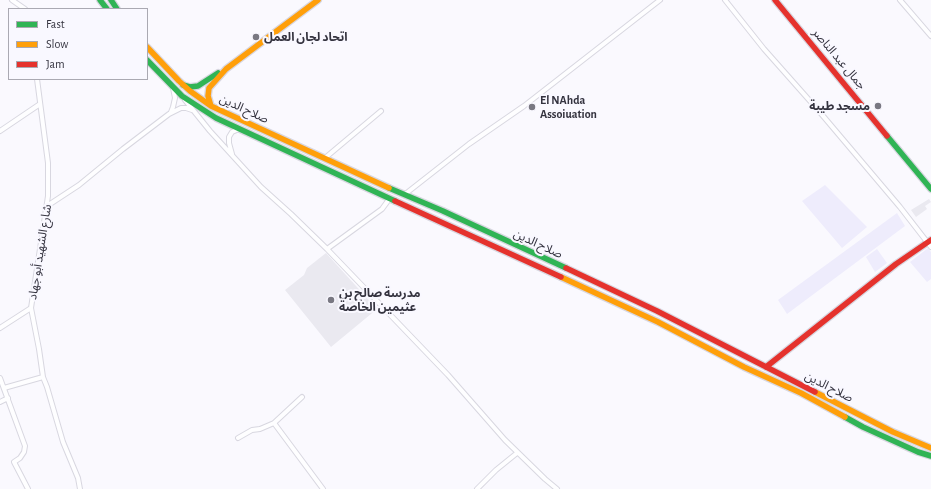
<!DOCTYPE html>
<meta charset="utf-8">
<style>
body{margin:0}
#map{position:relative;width:931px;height:489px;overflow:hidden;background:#faf9fe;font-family:"Alegreya Sans",sans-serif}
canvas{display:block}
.legend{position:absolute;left:8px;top:8px;width:140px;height:72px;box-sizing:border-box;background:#f9f8ff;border:1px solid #aaa9b2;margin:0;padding:5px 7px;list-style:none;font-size:12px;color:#34333f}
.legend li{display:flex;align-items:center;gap:8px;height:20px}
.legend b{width:20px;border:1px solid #aaa9b2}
</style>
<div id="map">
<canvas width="931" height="489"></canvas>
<ul class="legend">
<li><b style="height:5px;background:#30b455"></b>Fast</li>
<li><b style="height:5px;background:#ff9f0a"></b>Slow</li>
<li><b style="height:5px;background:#e5322d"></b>Jam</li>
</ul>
</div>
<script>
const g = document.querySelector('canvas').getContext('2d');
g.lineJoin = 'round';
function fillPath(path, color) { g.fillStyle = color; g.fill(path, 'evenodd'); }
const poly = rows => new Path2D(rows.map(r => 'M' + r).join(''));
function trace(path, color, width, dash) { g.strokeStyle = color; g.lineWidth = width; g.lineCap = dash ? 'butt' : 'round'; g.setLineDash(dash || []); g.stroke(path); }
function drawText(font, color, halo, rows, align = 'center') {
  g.font = font + ' "Alegreya Sans","Noto Sans Arabic",sans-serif'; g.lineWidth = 4; g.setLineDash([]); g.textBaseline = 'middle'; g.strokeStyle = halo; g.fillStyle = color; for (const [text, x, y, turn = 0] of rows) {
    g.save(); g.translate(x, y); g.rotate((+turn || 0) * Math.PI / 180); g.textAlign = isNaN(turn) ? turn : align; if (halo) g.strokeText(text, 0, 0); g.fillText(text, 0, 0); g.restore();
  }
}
const built = poly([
 [929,199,931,202,925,206,927,209,916,217,911,210],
 [326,253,377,309,331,347,285,290,304,275,307,268]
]);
const green = poly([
 [825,185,867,227,842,248,802,201],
 [897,213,905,226,787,314,778,300],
 [928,248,931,252,931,279,927,282,910,262],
 [877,249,887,263,875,272,866,257]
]);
const street = poly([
 [12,0,25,9],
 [725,0,764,49,818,110,900,207,931,247],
 [900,0,931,36],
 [37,79,48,163,48,196,31,308,39,349,43,377,47,387,63,442,78,478,80,489],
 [185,100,210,131,261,187,291,214,327,249,448,375,505,440,545,479,557,489],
 [171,112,173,107,175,98,173,88],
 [0,131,40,104],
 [232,154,229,143,229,137,232,132,239,129],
 [325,158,381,111],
 [404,195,469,144,524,106,660,0],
 [47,206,79,185,123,149,169,114,181,108,186,108,192,110],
 [327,249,382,209,390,198],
 [0,328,31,308],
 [0,378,25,446,24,452,20,458,14,462,28,489],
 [4,388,43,377],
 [0,402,8,398],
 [274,423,323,489],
 [238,438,252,430,260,429,274,423,302,397],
 [477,489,496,470,517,453]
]);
const fast = poly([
 [100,0,107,9],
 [111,0,117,9],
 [147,60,182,96,216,118,395,201],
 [183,85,190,87,198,86,218,73],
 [887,136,931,189],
 [389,188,443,211,566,268],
 [845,417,863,427,918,452,931,456]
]);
const slow = poly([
 [147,47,179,81,190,91,211,106,389,188],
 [211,106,208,96,209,88,226,69,318,0],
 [561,277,658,322,744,367,801,393,845,417],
 [815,392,893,432,931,448]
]);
const jam = poly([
 [775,0,887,136],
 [395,201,561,277],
 [566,268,657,311,815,392],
 [766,367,896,264,931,240]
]);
const markers = [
 [256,37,4,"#797882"],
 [878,106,4,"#797882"],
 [532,107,4,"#797882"],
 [331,300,4,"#797882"]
];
const poiNames = [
 ["اتحاد لجان العمل",264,37],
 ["El NAhda",540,100],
 ["Assoiuation",540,114],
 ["مسجد طيبة",870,106,"right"],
 ["مدرسة صالح بن",339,293],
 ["عثيمين الخاصة",339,307]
];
const streetNames = [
 ["جمال عبد الناصر",839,59,50],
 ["صلاح الدين",244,109,25],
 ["صلاح الدين",538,244,25],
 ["شارع الشهيد أبو جهاد",40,252,-81],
 ["صلاح الدين",829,387,27]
];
fillPath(built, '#eae9f0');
fillPath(green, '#eeecfc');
trace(street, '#d8d7e0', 6);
trace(fast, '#d8d7e0', 8);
trace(slow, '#d8d7e0', 8);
trace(jam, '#d8d7e0', 8);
trace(street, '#fefeff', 4);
trace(fast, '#30b455', 5.5);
trace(slow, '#ff9f0a', 5.5);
trace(jam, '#e5322d', 5.5);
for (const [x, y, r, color] of markers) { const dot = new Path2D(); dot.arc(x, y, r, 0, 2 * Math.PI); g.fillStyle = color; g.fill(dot); trace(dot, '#f9f8ff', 1.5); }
drawText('bold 12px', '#34333f', '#f9f8ff', poiNames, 'left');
drawText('12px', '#34333f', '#f9f8ff', streetNames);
</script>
